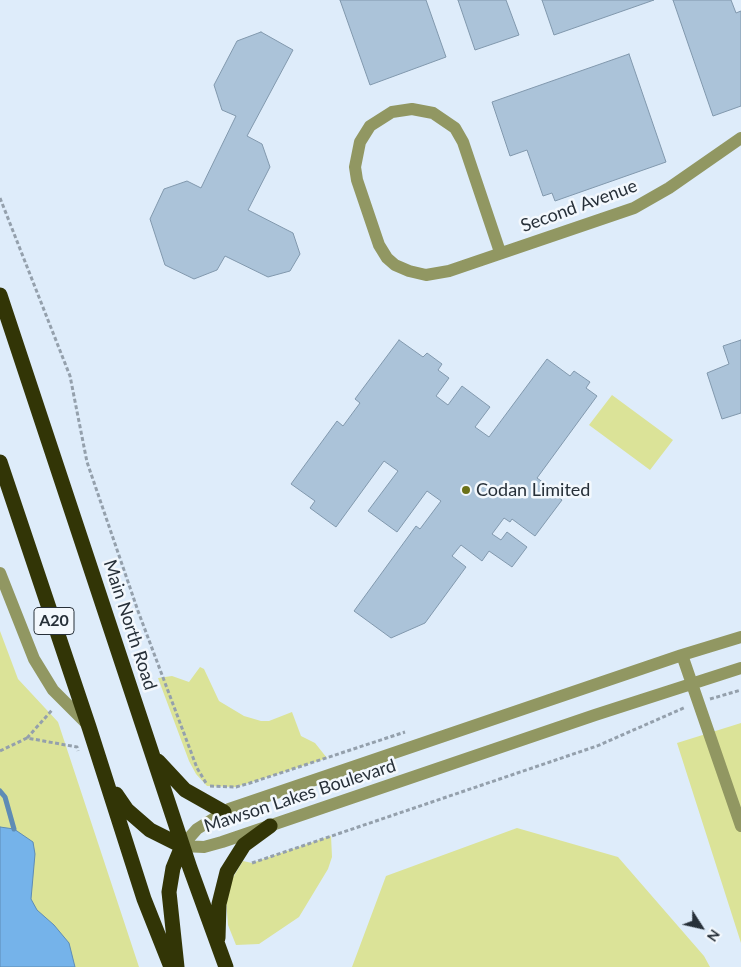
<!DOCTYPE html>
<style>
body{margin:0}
#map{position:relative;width:741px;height:967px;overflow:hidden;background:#deecfa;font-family:Lato,sans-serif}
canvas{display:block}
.north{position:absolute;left:676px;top:902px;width:50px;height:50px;-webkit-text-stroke:4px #f3f8fd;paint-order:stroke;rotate:125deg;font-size:14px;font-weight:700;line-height:20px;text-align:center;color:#273039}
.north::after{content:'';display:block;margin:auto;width:18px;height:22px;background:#273039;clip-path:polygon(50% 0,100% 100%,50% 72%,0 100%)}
</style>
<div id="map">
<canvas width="741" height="967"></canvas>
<div class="north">N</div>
</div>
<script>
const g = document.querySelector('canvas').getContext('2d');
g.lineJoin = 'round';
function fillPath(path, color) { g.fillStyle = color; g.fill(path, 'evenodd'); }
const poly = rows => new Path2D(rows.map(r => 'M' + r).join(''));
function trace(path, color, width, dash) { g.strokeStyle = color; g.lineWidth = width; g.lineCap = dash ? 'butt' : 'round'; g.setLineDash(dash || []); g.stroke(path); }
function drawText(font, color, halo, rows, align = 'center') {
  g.font = font + ' Lato,sans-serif'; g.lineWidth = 5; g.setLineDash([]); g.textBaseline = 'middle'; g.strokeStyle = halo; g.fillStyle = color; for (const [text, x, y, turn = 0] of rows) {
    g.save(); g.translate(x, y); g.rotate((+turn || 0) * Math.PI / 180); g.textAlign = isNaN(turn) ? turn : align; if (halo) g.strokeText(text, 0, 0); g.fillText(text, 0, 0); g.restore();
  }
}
const green = poly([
 [612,395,673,440,650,470,589,425],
 [0,631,18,679,58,722,139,967,0,967],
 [200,667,204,669,219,701,244,716,261,721,269,721,292,712,301,736,315,743,327,758,236,787,207,786,196,774,189,761,158,678,172,676,189,682],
 [741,723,741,943,677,743],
 [517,828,618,857,704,956,710,967,352,967,386,876],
 [331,836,332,857,328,869,299,917,259,944,236,945,228,925,226,898,229,884,243,861,252,863]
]);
const water = poly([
 [0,827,14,829,33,842,35,854,31,899,37,910,54,925,69,943,75,967,0,967,0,827]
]);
const stream = poly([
 [0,791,5,797,14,829]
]);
const building = poly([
 [340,0,426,0,446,57,370,85,340,0],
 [458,0,506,0,519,35,475,50,458,0],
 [542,0,654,0,554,35,542,0],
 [673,0,731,0,736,13,741,11,741,106,713,116,673,0],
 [261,32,293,50,247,136,262,144,270,167,248,210,293,233,300,254,290,271,268,277,225,256,217,270,194,279,165,265,150,219,164,189,187,181,201,188,236,116,222,110,214,85,237,41,261,32],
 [629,54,666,162,555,201,552,193,543,196,527,150,510,156,492,102,629,54],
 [399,340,423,357,427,353,442,364,438,370,449,378,436,396,448,405,462,386,490,407,475,427,489,437,547,359,570,376,574,371,590,382,586,388,597,396,537,478,548,486,546,488,562,500,535,536,512,519,510,522,504,518,492,534,501,540,507,532,527,547,512,567,489,551,482,561,461,545,452,556,466,567,425,623,391,638,354,611,416,526,420,529,441,501,427,491,397,532,368,511,398,471,384,461,336,527,310,508,315,501,291,484,337,421,343,426,360,403,355,399,399,340],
 [741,340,741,413,722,419,707,373,729,364,723,346,741,340]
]);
const path = poly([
 [0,198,70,376,87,462,138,611,197,768,206,783],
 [710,699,741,690],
 [27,738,53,709],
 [0,751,27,738,77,747,78,751],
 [210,786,236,787,250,783,405,732],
 [252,863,597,746,686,707]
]);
const minor = poly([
 [500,252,463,142,455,128,433,113,412,109,392,112,370,126,360,142,355,167,357,180,379,245,387,258,395,265,409,271,426,275,449,271,634,208,669,188,741,138],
 [0,573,34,659,53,690,88,725],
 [741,637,682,655,229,809,197,829,182,846,204,847,222,842,595,715,741,668],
 [682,655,741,826]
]);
const highway = poly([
 [0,295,190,868,226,967],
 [0,462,89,727,144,899,171,967],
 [158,761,185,790,224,812],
 [116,794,127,810,150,830,182,846],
 [218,938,219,904,227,872,244,845,270,826],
 [177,967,169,892,173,868,182,846]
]);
const markers = [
 [466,490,5,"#6b7118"]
];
const shields = [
 [54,621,40]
];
const shieldNames = [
 ["A20",54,621]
];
const streetNames = [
 ["Second Avenue",579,206,-20],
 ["Main North Road",130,625,72],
 ["Mawson Lakes Boulevard",300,796,-18]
];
const poiNames = [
 ["Codan Limited",476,490]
];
fillPath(green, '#dbe398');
fillPath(water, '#75b3ea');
trace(water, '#5e8cb5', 1);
trace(stream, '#5e8cb5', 5);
fillPath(building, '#abc3d9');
trace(building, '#8198ad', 1);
trace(path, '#94a0ac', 3, [4, 2.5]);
trace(minor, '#919762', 12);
trace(highway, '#323506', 15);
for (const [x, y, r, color] of markers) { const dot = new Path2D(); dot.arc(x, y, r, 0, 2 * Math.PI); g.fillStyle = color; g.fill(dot); trace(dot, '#f3f8fd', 2); }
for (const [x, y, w] of shields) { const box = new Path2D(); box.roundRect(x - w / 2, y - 13.5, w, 27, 4); g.fillStyle = '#f3f8fd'; g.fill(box); trace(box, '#273039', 1); }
drawText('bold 16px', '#273039', null, shieldNames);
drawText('18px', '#273039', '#f3f8fd', streetNames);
drawText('18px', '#273039', '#f3f8fd', poiNames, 'left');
</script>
